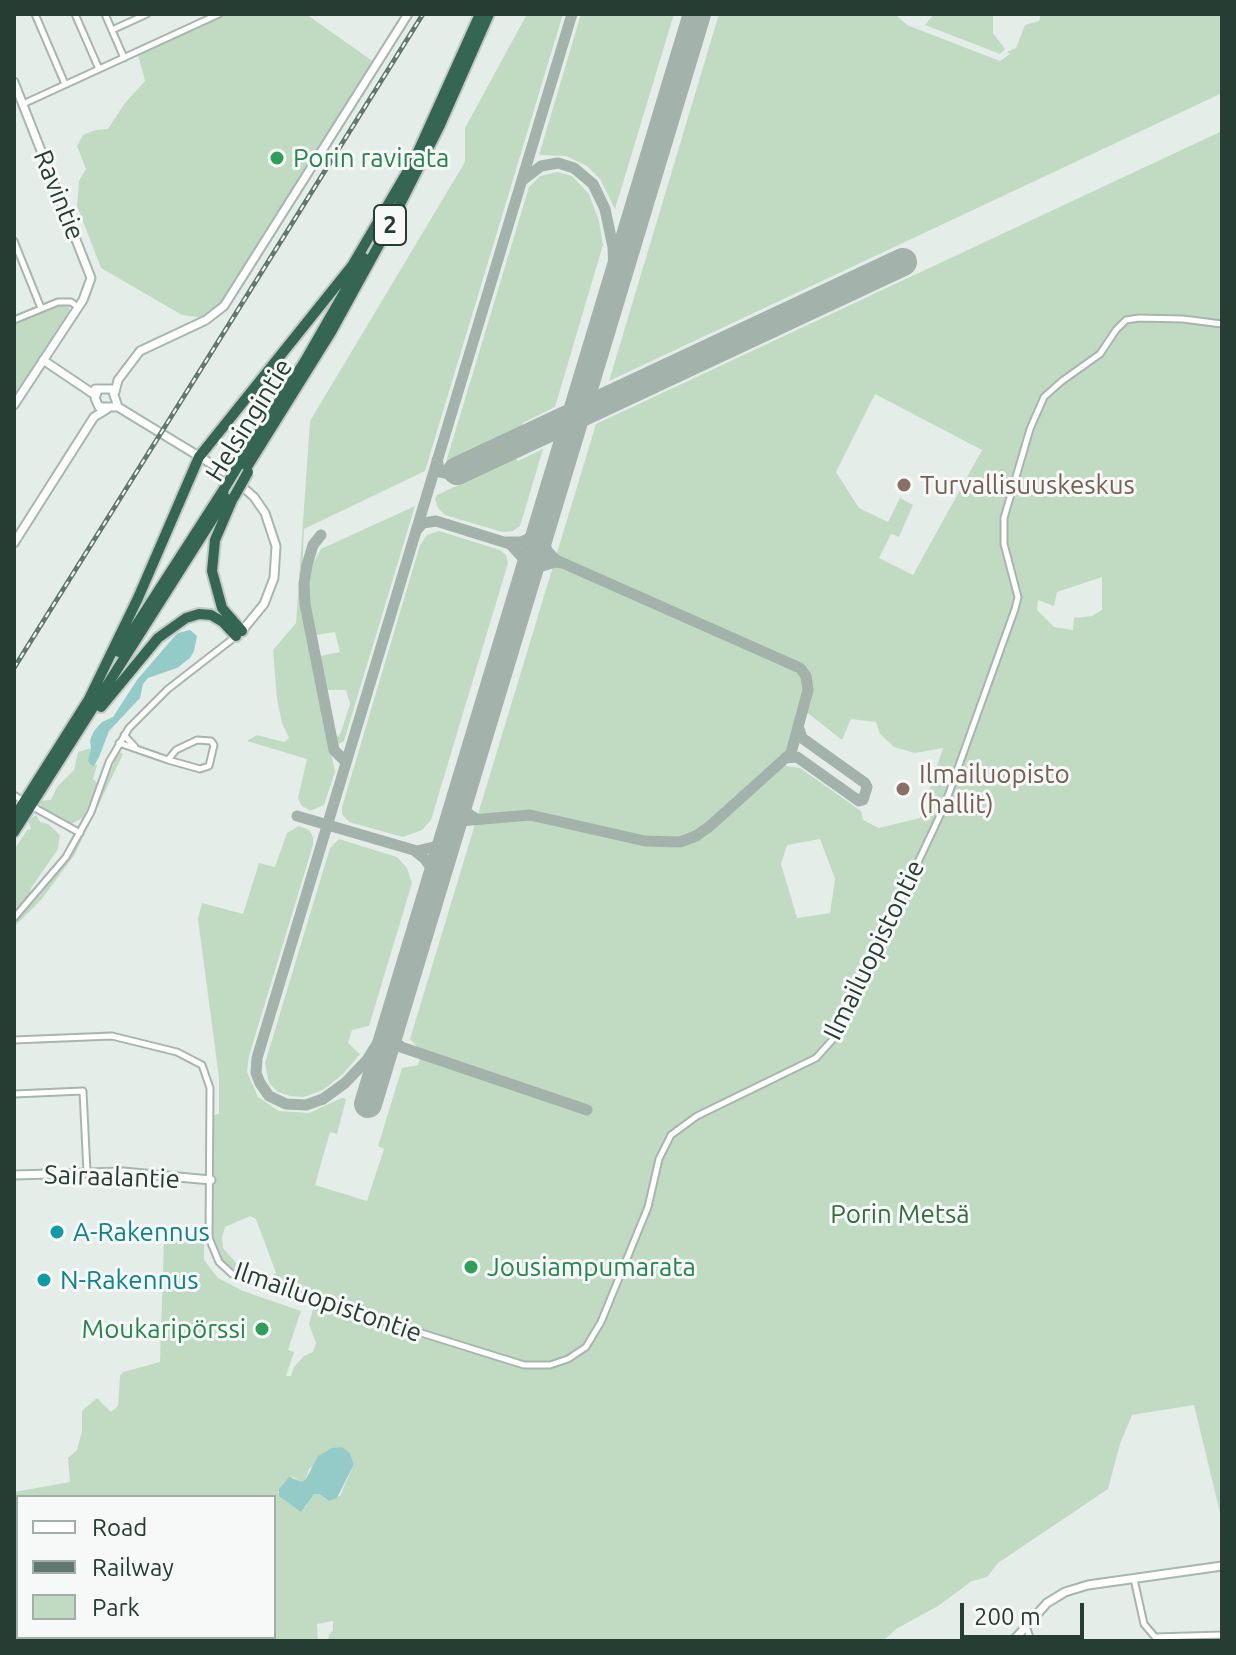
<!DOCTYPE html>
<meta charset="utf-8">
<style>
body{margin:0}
#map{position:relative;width:1236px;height:1655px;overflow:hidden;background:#e5ede8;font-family:Ubuntu,sans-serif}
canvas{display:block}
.frame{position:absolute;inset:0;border:16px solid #263d33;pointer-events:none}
.legend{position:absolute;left:16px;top:1495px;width:260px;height:144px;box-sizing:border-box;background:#f6f9f7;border:2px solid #a3aea9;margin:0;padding:10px 14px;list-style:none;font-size:24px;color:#263d33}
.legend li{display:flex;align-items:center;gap:16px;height:40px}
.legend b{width:40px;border:2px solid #a3aea9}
.scale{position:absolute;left:960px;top:1603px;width:124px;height:36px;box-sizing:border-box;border:4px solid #263d33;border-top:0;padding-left:10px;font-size:24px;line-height:28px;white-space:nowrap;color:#263d33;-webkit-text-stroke:6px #f6f9f7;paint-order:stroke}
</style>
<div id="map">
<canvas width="1236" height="1655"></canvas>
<div class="frame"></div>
<ul class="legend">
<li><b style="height:10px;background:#fff"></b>Road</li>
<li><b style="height:10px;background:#61786e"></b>Railway</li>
<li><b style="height:22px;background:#c1dbc3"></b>Park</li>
</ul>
<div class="scale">200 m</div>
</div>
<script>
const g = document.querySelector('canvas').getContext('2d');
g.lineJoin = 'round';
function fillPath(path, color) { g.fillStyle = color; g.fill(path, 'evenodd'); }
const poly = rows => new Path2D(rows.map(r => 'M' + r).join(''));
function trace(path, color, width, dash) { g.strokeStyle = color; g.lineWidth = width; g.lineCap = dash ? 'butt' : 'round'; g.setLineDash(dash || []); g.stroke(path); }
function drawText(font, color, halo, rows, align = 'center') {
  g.font = font + ' Ubuntu,sans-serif'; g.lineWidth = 6; g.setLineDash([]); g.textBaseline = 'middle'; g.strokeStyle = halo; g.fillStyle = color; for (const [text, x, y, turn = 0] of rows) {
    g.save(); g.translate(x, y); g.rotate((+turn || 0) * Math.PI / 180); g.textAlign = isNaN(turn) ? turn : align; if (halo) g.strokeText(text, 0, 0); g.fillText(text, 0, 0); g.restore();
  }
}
const green = poly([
 [226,14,306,14,374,62,226,297,204,318,182,315,101,268,77,206,79,181,86,169,77,146,83,135,96,130,108,129,125,103,145,81,138,55],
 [527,14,563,14,425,471,304,529,301,605,335,772,324,805,310,811,301,805,298,798,307,759,247,741,257,735,284,742,289,738,282,723,277,699,273,650,296,623,310,421,465,162,465,128],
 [581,14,674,14,615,209,600,179,587,166,566,156,539,155],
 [719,14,895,14,907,25,1000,61,1010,54,1007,52,1016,48,1025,25,1039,21,1041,14,1222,14,1222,97,1220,94,609,381],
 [934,14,993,14,993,33,1005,49,1000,54,925,25],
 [1222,131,1222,1521,1194,1405,1132,1415,1120,1444,1108,1489,998,1563,987,1577,972,1581,938,1606,896,1629,883,1641,328,1641,329,1635,333,1630,333,1621,317,1624,318,1641,201,1641,194,1637,274,1637,274,1497,18,1497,18,1522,14,1519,14,1492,70,1482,68,1458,77,1450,82,1431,82,1411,97,1398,111,1412,118,1406,120,1376,123,1372,160,1362,164,1239,204,1241,204,1260,218,1278,243,1291,301,1311,288,1350,294,1352,286,1376,291,1376,294,1367,304,1356,313,1352,316,1343,309,1324,314,1305,491,1359,492,1356,241,1278,224,1268,211,1247,210,1116,219,1114,219,1078,198,919,202,903,243,914,259,863,275,867,287,833,299,826,309,830,313,837,313,845,249,1056,247,1072,258,1097,279,1111,309,1113,342,1098,346,1099,337,1134,330,1132,315,1185,367,1201,384,1149,378,1146,402,1068,418,1065,422,1052,410,1039,596,424],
 [875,394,982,450,913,575,879,558,891,534,899,537,913,505,900,498,888,522,859,508,836,472],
 [1102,577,1102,610,1092,616,1074,618,1073,630,1054,627,1037,610,1038,600,1054,606,1057,592],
 [799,710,809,714,842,740,851,719,876,722,880,734,894,747,915,753,943,748,920,818,879,828,863,820,861,811,800,768,786,766,781,759,790,745],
 [820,839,835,879,830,913,797,918,781,864,787,845],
 [250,1216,256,1219,276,1273,264,1281,243,1271,223,1248,222,1237,225,1227],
 [342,1447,350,1453,354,1464,340,1496,327,1500,319,1494,314,1494,309,1497,306,1507,278,1493,282,1485,293,1477,302,1483,306,1479,309,1469],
 [557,172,572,176,589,194,599,221,603,245,555,407,523,423,522,426,446,462,529,187,540,176],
 [67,303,70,310,14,397,14,324],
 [543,449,520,526,513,531,502,532,445,515,438,508,435,499,437,495,516,458,518,461],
 [415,506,344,741,339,744,335,737,339,736,341,732,350,704,346,690,327,690,320,656,340,652,335,632,316,635,308,593,312,565,321,549],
 [439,531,500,550,506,555,508,563,431,820,422,830,403,837,349,822,342,814,342,807,420,545,427,535],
 [91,748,89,761,91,765,97,765,93,779,97,783,93,796,83,818,71,824,64,823,41,808,40,801,51,800,57,787,74,770,78,752],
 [119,752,123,754,75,854,41,900,14,927,14,921,40,895,82,835],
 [36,815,40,822,48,824,60,835,58,849,31,888,30,896,14,910,14,850,27,830,31,829,28,820],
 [339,839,397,857,407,868,412,883,369,1026,352,1030,348,1043,360,1054,344,1073,323,1090,304,1097,290,1096,278,1092,269,1083,265,1063,330,848]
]);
const water = poly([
 [190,630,197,636,194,651,190,658,177,668,148,678,143,684,140,698,109,731,99,757,94,766,91,765,88,761,91,748,90,740,94,731,102,722,113,717,137,680,173,638,178,633],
 [342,1447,350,1453,354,1464,337,1498,329,1501,319,1494,314,1494,301,1512,279,1496,279,1489,289,1477,302,1482,306,1479,318,1456,332,1448]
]);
const taxiway = poly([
 [523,180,541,166,558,163,574,168,593,184,605,209,613,247,614,274,610,299],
 [437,460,440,472,450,474],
 [416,531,423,523,436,521,510,544,524,559,527,572,525,584],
 [321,535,313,545,307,565,304,584,305,604,334,750,346,762],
 [507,542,521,542,530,538,543,524],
 [527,580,539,567,555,562,563,563],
 [785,758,797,757,859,801,863,800,867,787,865,783,802,738,799,729],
 [461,795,463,810,475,818],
 [297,816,417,851,438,846,454,825,460,821,530,815,645,841,680,842,696,836,710,826,791,753,808,690,806,676,800,668,556,560,548,552,543,541,543,523],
 [415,851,425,859,432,869,434,882,432,891],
 [394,1017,367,1060,345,1083,323,1099,306,1105,286,1104,269,1096,260,1083,256,1073,257,1058,572,14],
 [392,1025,393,1039,401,1047,587,1110]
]);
const runway = poly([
 [457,471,903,262],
 [368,1104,697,14]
]);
const street = poly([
 [35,14,65,84],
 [75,14,99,69],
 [105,14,124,58],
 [112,30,147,14],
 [23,104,219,14],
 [14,241,41,308],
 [14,320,58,302,71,302,78,307],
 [124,735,135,747],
 [119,743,168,760,200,769,209,766,214,745,211,741,197,740,176,750,168,760],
 [14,795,20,799],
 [35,808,80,833],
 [14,918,66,857,91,812,109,762,129,728,168,689,235,637],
 [14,1040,112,1036,177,1052,202,1065,210,1088,209,1238,219,1262,232,1274,524,1365,550,1365,568,1359,586,1347,601,1322,648,1207,659,1159,671,1135,697,1116,816,1058,834,1038,846,1015,944,807,1015,609,1018,597,1004,544,1004,518,1030,429,1044,397,1062,381,1100,354,1116,330,1126,320,1139,318,1183,319,1222,324],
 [14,1094,83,1091,87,1172],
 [14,1561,18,1563],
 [1134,1579,1144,1624,1155,1637,1222,1635],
 [1026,1626,1031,1641],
 [153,1637,160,1641],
 [182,1637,189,1641],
 [69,1641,74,1637]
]);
const secondary = poly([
 [14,82,91,278,83,300,14,405],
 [43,360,95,395],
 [95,389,112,389,118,407],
 [98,390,95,398,99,407,118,407,228,474,254,497,265,513,276,546,274,578,264,604,241,632],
 [115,392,118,380,140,351,206,320,224,306,408,14],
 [14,543,94,417,107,409],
 [14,1175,123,1172,211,1180],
 [1013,1641,1047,1603,1065,1592,1088,1585,1222,1566]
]);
const highway = poly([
 [412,165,480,14],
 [238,466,305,361,364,258],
 [245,470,331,332,386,232,440,125,489,14],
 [233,498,215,540,212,571,222,608,242,631],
 [119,652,224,489],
 [89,699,138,598,199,457,352,266,413,162],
 [101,707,158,638,186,618,199,614,211,615,223,622,236,636],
 [14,818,91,696],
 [14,832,229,493]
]);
const rail = poly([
 [14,668,423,14]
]);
const highwayBridge = poly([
 [224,489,238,466],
 [234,497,248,472]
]);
const markers = [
 [277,158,8,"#2e9e5b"],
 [904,485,8,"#8d6e63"],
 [903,789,8,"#8d6e63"],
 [57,1232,8,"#0f9aa8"],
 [471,1267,8,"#2e9e5b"],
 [44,1280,8,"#0f9aa8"],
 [262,1329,8,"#2e9e5b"]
];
const shields = [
 [390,225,32]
];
const shieldNames = [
 ["2",390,225]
];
const leisureNames = [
 ["Porin ravirata",293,158],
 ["Jousiampumarata",487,1267],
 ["Moukaripörssi",246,1329,"right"]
];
const streetNames = [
 ["Ravintie",59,195,68],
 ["Helsingintie",249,420,-58],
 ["Ilmailuopistontie",874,950,-64],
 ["Sairaalantie",112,1177,2],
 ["Ilmailuopistontie",328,1302,19]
];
const educationNames = [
 ["Turvallisuuskeskus",920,485],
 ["Ilmailuopisto",919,774],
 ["(hallit)",919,804]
];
const parkNames = [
 ["Porin Metsä",900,1214]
];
const cultureNames = [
 ["A-Rakennus",73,1232],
 ["N-Rakennus",60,1280]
];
fillPath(green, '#c1dbc3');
fillPath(water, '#94cbc9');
trace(taxiway, '#a3b2ab', 11);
trace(runway, '#a3b2ab', 28);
trace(street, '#a8b5ae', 9);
trace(secondary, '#a5b7ae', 11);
trace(highway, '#c2c9c6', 14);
trace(street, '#fff', 5);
trace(secondary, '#fff', 7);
trace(highway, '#356653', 10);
trace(rail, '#61786e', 5);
trace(rail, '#f6f9f7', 2, [6]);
trace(highwayBridge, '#c2c9c6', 14, []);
trace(highwayBridge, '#356653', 10);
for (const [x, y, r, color] of markers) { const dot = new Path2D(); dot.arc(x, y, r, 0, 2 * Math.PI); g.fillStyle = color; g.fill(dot); trace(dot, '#f6f9f7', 3); }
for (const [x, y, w] of shields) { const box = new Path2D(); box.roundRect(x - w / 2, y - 20, w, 40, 6); g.fillStyle = '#f6f9f7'; g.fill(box); trace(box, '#263d33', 2); }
drawText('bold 24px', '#263d33', null, shieldNames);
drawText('26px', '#27864d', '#f6f9f7', leisureNames, 'left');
drawText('26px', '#263d33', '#f6f9f7', streetNames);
drawText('26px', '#785e54', '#f6f9f7', educationNames, 'left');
drawText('26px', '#356f41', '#f6f9f7', parkNames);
drawText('26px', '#0d838f', '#f6f9f7', cultureNames, 'left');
</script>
